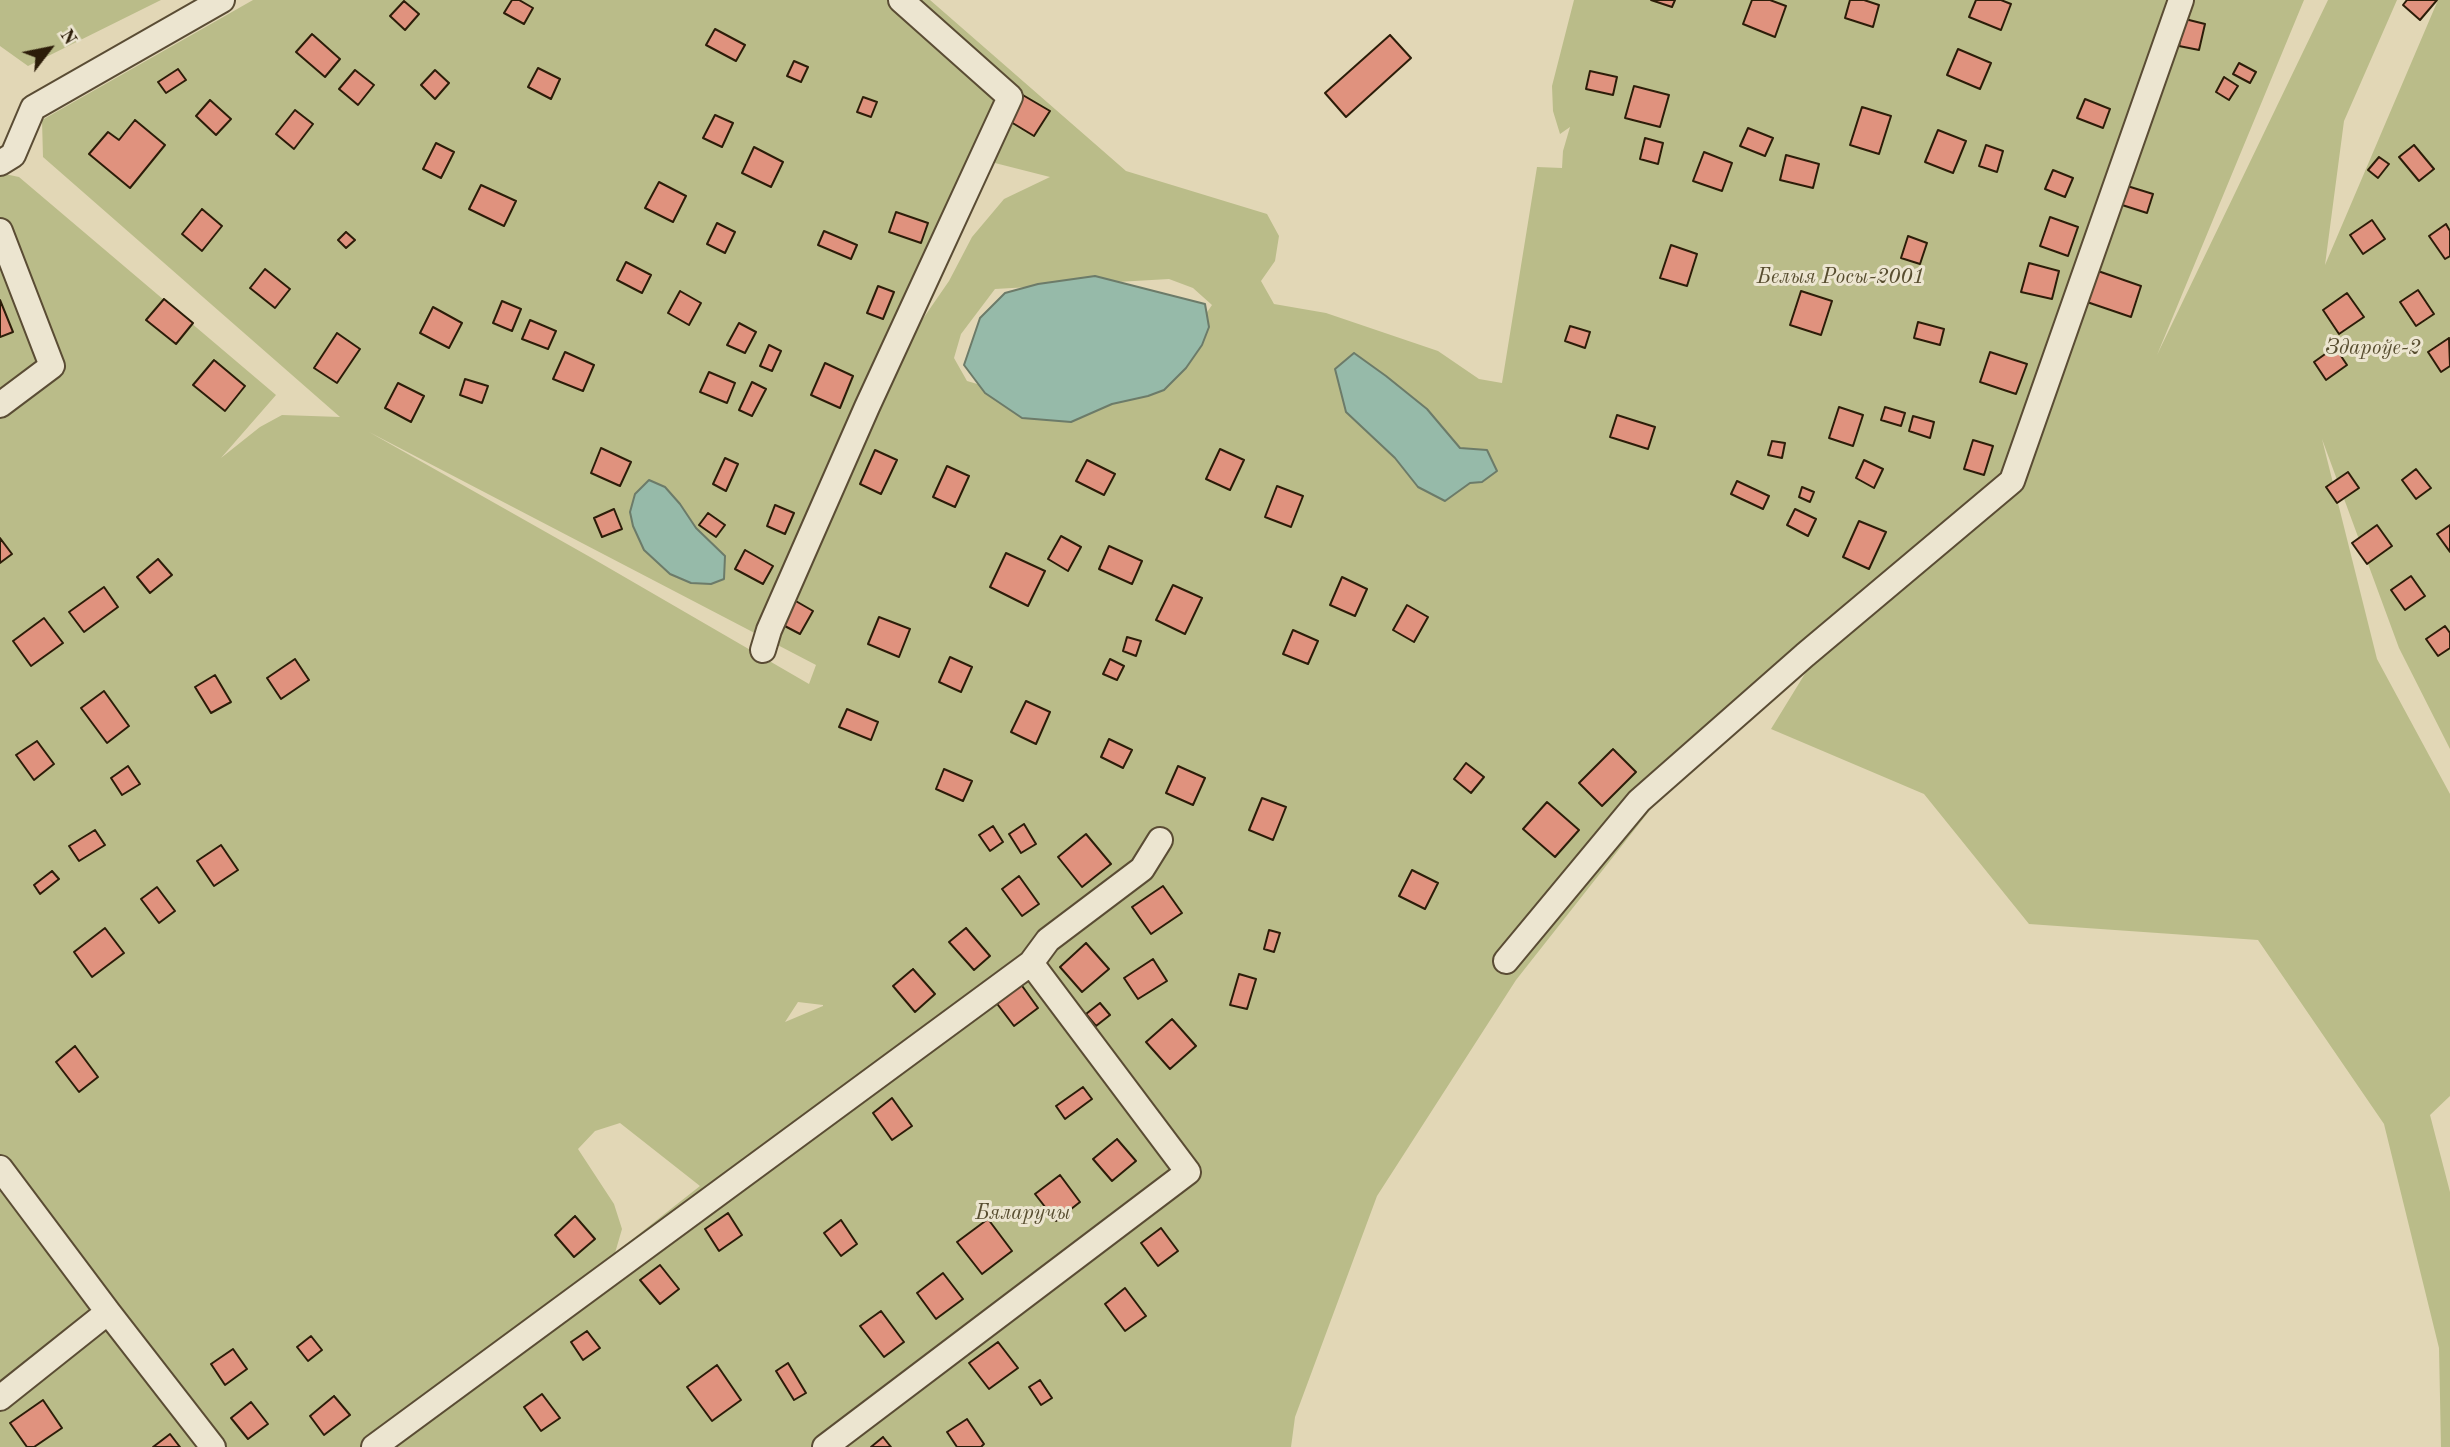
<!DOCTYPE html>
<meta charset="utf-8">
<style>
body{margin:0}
#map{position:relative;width:2450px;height:1447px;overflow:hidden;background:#e2d7b6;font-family:"Old Standard TT",serif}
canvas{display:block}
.north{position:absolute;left:14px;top:14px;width:70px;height:70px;-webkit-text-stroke:5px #ece5d0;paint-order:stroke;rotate:58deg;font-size:19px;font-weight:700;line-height:28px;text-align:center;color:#2c1d09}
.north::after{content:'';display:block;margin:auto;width:24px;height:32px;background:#2c1d09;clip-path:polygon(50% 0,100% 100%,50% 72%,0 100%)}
</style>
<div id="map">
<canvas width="2450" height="1447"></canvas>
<div class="north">N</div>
</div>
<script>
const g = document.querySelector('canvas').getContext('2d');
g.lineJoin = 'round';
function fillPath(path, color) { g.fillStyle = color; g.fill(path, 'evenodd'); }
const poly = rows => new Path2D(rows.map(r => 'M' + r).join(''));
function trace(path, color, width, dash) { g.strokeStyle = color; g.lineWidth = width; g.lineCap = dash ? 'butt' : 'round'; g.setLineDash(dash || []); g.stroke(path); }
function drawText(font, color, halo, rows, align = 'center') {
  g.font = font + ' "Old Standard TT",serif'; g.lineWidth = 6; g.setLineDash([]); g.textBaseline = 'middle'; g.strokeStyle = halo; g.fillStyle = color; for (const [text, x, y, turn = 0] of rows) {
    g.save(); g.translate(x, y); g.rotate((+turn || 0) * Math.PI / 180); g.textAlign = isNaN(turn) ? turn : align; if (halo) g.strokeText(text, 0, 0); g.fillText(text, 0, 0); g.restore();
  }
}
const green = poly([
 [0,0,161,0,28,66,0,46],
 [253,0,930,0,1126,171,1267,214,1279,236,1275,261,1261,281,1274,304,1326,313,1438,351,1479,379,1502,383,1537,167,1562,168,1563,151,1570,127,1560,134,1553,111,1552,86,1574,0,2304,0,2157,355,2328,0,2397,0,2344,121,2325,265,2438,0,2450,0,2450,749,2399,648,2322,439,2377,659,2450,794,2450,1096,2430,1115,2450,1192,2450,1447,2441,1447,2439,1348,2384,1124,2258,940,2029,924,1924,794,1771,729,1814,659,1654,805,1516,980,1377,1196,1295,1417,1291,1447,0,1447,0,173,19,177,276,395,221,458,260,427,282,415,340,417,43,157,42,120],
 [991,162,1050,177,1004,199,972,237,949,281,911,336],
 [1169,279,1193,288,1212,305,1185,344,1063,409,967,381,954,358,961,334,995,289],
 [369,432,816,665,809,684,590,557],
 [798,1002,823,1005,823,1006,785,1022],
 [620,1123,700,1186,615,1253,622,1229,614,1204,578,1149,595,1131]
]);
const water = poly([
 [1095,276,1205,304,1209,327,1202,345,1186,368,1164,390,1148,396,1112,404,1071,422,1022,418,985,393,964,365,980,318,1005,293,1038,284,1095,276],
 [1354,353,1386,376,1427,409,1460,448,1487,450,1497,471,1482,482,1470,483,1445,501,1418,487,1395,458,1346,412,1335,369,1354,353],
 [649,480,665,487,680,504,696,528,725,556,724,579,711,584,691,583,670,574,644,550,633,526,630,512,635,494,649,480]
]);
const building = poly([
 [512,0,519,0,533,8,524,24,504,13,512,0],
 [1651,0,1675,0,1672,7,1651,0],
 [1752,0,1770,0,1786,6,1775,37,1743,24,1752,0],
 [1850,0,1864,0,1879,5,1873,27,1845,18,1850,0],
 [1976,0,2001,0,2011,4,2001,30,1969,17,1976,0],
 [2407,0,2437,0,2420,20,2403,5,2407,0],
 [404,1,419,14,405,30,390,16,404,1],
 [2185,19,2205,24,2199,50,2179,46,2185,19],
 [715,29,745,45,736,61,706,45,715,29],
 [312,34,340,59,325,77,296,52,312,34],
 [1390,35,1411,58,1346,117,1325,93,1390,35],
 [1958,49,1991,63,1980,89,1947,75,1958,49],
 [794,61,808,67,801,82,787,76,794,61],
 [2239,63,2256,72,2250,83,2233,74,2239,63],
 [538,68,560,79,551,99,528,87,538,68],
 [178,69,186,80,166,93,158,82,178,69],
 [355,70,374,85,358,105,339,89,355,70],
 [435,70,449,83,435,99,421,85,435,70],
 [1590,71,1617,77,1613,95,1586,89,1590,71],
 [2224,77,2238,86,2229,100,2216,92,2224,77],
 [1634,86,1669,95,1660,127,1625,118,1634,86],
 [1021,94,1050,111,1034,136,1006,119,1021,94],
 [863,97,877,102,871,117,857,112,863,97],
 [2085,99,2110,109,2103,128,2077,118,2085,99],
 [210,100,231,119,216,135,196,116,210,100],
 [1862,107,1891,116,1879,154,1850,145,1862,107],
 [295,110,313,124,294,149,276,134,295,110],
 [715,115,733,123,722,147,703,138,715,115],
 [135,120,165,145,130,188,89,154,108,132,119,140,135,120],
 [1748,128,1773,138,1765,156,1740,146,1748,128],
 [1938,130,1966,141,1953,173,1925,162,1938,130],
 [1645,138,1663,143,1658,164,1640,159,1645,138],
 [436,143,454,152,441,178,423,169,436,143],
 [1986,145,2003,151,1997,172,1979,166,1986,145],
 [2414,145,2434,169,2419,181,2399,157,2414,145],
 [754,147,783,162,771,187,742,173,754,147],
 [1704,152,1732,163,1722,191,1693,181,1704,152],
 [1786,155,1819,164,1813,188,1780,180,1786,155],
 [2379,157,2389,164,2378,178,2368,170,2379,157],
 [2053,170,2073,178,2065,197,2045,189,2053,170],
 [659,182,686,196,673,222,645,208,659,182],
 [481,185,516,201,504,226,469,209,481,185],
 [2124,185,2153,194,2147,213,2119,204,2124,185],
 [202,209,222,226,202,251,182,234,202,209],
 [896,212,928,223,921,243,889,232,896,212],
 [2050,217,2078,227,2068,256,2040,246,2050,217],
 [2372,220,2385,239,2363,254,2350,235,2372,220],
 [717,223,735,232,725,253,707,244,717,223],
 [2446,224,2450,231,2450,256,2445,259,2429,236,2446,224],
 [824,231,857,245,851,259,818,245,824,231],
 [346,232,355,240,346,248,338,240,346,232],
 [1908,236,1927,243,1920,264,1901,258,1908,236],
 [1671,245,1697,254,1687,286,1660,278,1671,245],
 [626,262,651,275,642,293,617,280,626,262],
 [2029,263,2059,271,2052,299,2021,292,2029,263],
 [265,269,290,289,275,308,250,288,265,269],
 [2098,271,2141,286,2131,317,2087,302,2098,271],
 [878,286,894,292,883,319,867,313,878,286],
 [2418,290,2434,314,2416,326,2400,302,2418,290],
 [680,291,701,303,689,325,668,313,680,291],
 [1801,291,1832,301,1821,335,1790,325,1801,291],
 [2347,293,2364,317,2339,334,2323,310,2347,293],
 [164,299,193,323,176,344,146,320,164,299],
 [0,300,13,332,0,337,0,300],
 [502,301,521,309,512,331,493,323,502,301],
 [433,307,462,323,449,348,420,333,433,307],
 [530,320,556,331,548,349,522,339,530,320],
 [1918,322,1944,329,1940,345,1914,338,1918,322],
 [739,323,756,332,745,353,727,345,739,323],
 [1570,326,1590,332,1585,348,1565,341,1570,326],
 [337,333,360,349,337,383,314,368,337,333],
 [2449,338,2450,366,2441,372,2428,352,2449,338],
 [769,345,781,351,772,371,760,366,769,345],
 [2335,347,2347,365,2326,380,2314,362,2335,347],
 [565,352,594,365,583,391,553,379,565,352],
 [1990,352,2027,364,2016,394,1980,382,1990,352],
 [214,360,245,386,225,411,193,385,214,360],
 [825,363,853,376,840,408,811,395,825,363],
 [709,372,735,383,727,403,700,392,709,372],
 [465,379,488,386,482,403,460,395,465,379],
 [752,382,766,389,752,416,739,410,752,382],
 [398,383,424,396,411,422,385,408,398,383],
 [1839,407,1863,415,1853,446,1829,438,1839,407],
 [1885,407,1905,413,1901,426,1881,420,1885,407],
 [1617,415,1655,427,1648,449,1610,437,1617,415],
 [1913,416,1934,422,1930,438,1909,431,1913,416],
 [1973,440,1993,446,1984,475,1964,469,1973,440],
 [1772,441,1785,443,1782,458,1768,455,1772,441],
 [601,448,631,462,620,486,591,473,601,448],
 [1220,449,1244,460,1230,490,1206,479,1220,449],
 [875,450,897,460,881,494,860,484,875,450],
 [725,458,738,464,726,491,713,484,725,458],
 [1087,460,1115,474,1104,495,1076,481,1087,460],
 [1864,460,1883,469,1874,488,1856,478,1864,460],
 [947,466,969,476,955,507,933,497,947,466],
 [2416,469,2431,488,2416,499,2402,480,2416,469],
 [2348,472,2359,488,2337,503,2326,487,2348,472],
 [1737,481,1769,496,1763,509,1731,494,1737,481],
 [1277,486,1303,496,1291,527,1265,517,1277,486],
 [1802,487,1814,492,1810,502,1799,497,1802,487],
 [775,505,794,513,785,534,767,526,775,505],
 [614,509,622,529,602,537,594,518,614,509],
 [1795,509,1816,519,1808,536,1787,525,1795,509],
 [708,513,725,525,716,537,699,525,708,513],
 [1859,521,1886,532,1869,569,1843,557,1859,521],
 [2377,525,2392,546,2367,564,2352,543,2377,525],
 [2450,525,2450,552,2437,534,2450,525],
 [1061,536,1081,547,1068,571,1048,559,1061,536],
 [0,538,12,554,0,563,0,538],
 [1109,546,1142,561,1132,584,1099,569,1109,546],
 [745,550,773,566,763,584,735,569,745,550],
 [1006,553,1045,571,1028,606,990,587,1006,553],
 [158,559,172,575,150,593,137,577,158,559],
 [2411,576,2425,596,2405,610,2391,590,2411,576],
 [1342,577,1367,589,1355,616,1330,605,1342,577],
 [1173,585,1202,598,1185,634,1156,620,1173,585],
 [104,587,118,607,84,632,69,612,104,587],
 [794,600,813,611,800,634,781,624,794,600],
 [1407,605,1428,617,1414,642,1393,630,1407,605],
 [879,617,910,629,899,657,868,644,879,617],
 [44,618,63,643,31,666,13,641,44,618],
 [2445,626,2450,633,2450,648,2438,656,2426,639,2445,626],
 [1293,630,1318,641,1308,664,1283,654,1293,630],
 [1127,637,1141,641,1136,656,1123,651,1127,637],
 [950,657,972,667,961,692,939,682,950,657],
 [295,659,309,680,281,699,267,678,295,659],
 [1110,659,1124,666,1117,680,1103,674,1110,659],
 [215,675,231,702,211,713,195,687,215,675],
 [104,691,129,726,107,743,81,708,104,691],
 [1026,701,1050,712,1036,744,1011,732,1026,701],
 [847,709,878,722,871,740,839,727,847,709],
 [1109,739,1132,750,1123,768,1101,757,1109,739],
 [37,741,54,764,34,780,16,755,37,741],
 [1613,749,1636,772,1602,806,1579,783,1613,749],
 [1466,763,1484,777,1471,793,1454,779,1466,763],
 [128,766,140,784,122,795,111,778,128,766],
 [1178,766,1205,778,1193,805,1166,793,1178,766],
 [944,769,972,781,963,801,936,789,944,769],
 [1262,798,1286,807,1273,840,1249,830,1262,798],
 [1547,802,1579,830,1555,857,1523,829,1547,802],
 [1024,824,1036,844,1021,853,1009,834,1024,824],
 [993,826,1003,842,990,851,979,835,993,826],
 [95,830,105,845,79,861,69,846,95,830],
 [1086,834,1111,864,1082,887,1058,857,1086,834],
 [221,845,238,870,214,886,197,861,221,845],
 [1412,870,1438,883,1425,909,1399,896,1412,870],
 [52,871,59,879,40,894,34,885,52,871],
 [1019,876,1039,904,1022,916,1002,889,1019,876],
 [1163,886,1182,913,1151,934,1132,907,1163,886],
 [157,887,175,911,159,923,141,899,157,887],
 [105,928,124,953,92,977,74,952,105,928],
 [966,928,990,956,974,970,949,942,966,928],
 [1269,930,1280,933,1274,952,1264,949,1269,930],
 [1086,943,1109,969,1082,992,1060,967,1086,943],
 [1153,959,1167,981,1138,999,1124,978,1153,959],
 [913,969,935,994,915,1012,893,986,913,969],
 [1239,974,1256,979,1247,1009,1230,1005,1239,974],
 [1020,983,1038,1008,1014,1026,995,1001,1020,983],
 [1100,1003,1110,1015,1096,1026,1086,1014,1100,1003],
 [1172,1019,1196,1046,1170,1069,1146,1042,1172,1019],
 [75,1046,98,1077,79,1092,56,1062,75,1046],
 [1083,1087,1092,1099,1065,1119,1056,1106,1083,1087],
 [892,1098,912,1126,892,1140,873,1113,892,1098],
 [1117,1139,1136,1161,1112,1181,1093,1159,1117,1139],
 [1060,1175,1080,1202,1056,1221,1035,1194,1060,1175],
 [728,1213,742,1235,719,1251,705,1229,728,1213],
 [575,1216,595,1239,574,1257,555,1235,575,1216],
 [988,1219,1012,1251,982,1274,957,1242,988,1219],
 [841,1220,857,1244,841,1256,824,1233,841,1220],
 [1161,1228,1178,1251,1158,1266,1141,1243,1161,1228],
 [660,1265,679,1289,660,1304,640,1280,660,1265],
 [943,1273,963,1299,936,1319,917,1293,943,1273],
 [1125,1288,1146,1316,1125,1331,1105,1304,1125,1288],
 [881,1311,904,1342,884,1357,860,1326,881,1311],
 [587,1331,600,1348,583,1360,571,1342,587,1331],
 [311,1336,322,1350,308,1361,297,1347,311,1336],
 [998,1342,1018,1368,989,1389,969,1363,998,1342],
 [233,1349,247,1369,225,1385,211,1364,233,1349],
 [788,1363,806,1393,794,1400,776,1371,788,1363],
 [717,1365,741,1400,712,1421,687,1387,717,1365],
 [1040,1380,1052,1398,1041,1405,1029,1387,1040,1380],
 [542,1394,560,1418,541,1431,524,1407,542,1394],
 [334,1396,350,1415,324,1435,310,1416,334,1396],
 [43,1400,62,1428,34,1447,27,1447,10,1423,43,1400],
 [251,1402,268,1424,248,1439,231,1418,251,1402],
 [967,1419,984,1444,981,1447,957,1447,947,1432,967,1419],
 [170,1434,180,1447,153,1447,170,1434],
 [883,1437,891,1447,871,1447,883,1437]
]);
const minor = poly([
 [0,163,13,155,33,108,222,0],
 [0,231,52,366,0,405],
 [763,650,769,630,867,407,1010,97,901,0],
 [1506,961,1639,801,1805,655,2012,481,2181,0],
 [0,1168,108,1312,213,1447],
 [0,1398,108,1312],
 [374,1447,1031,963,1048,940,1142,869,1160,840],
 [825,1447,1188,1172,1031,963]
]);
const parkNames = [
 ["Белыя Росы-2001",1841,277],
 ["Здароўе-2",2373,348],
 ["Бяларучы",1023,1213]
];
fillPath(green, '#babc89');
fillPath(water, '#96baa9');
trace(water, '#6c7b69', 2);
fillPath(building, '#e0927e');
trace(building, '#2c1d09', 2);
trace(minor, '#5a4c34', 28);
trace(minor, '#ece5d0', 24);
drawText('italic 21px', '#574d2f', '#ece5d0', parkNames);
</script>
